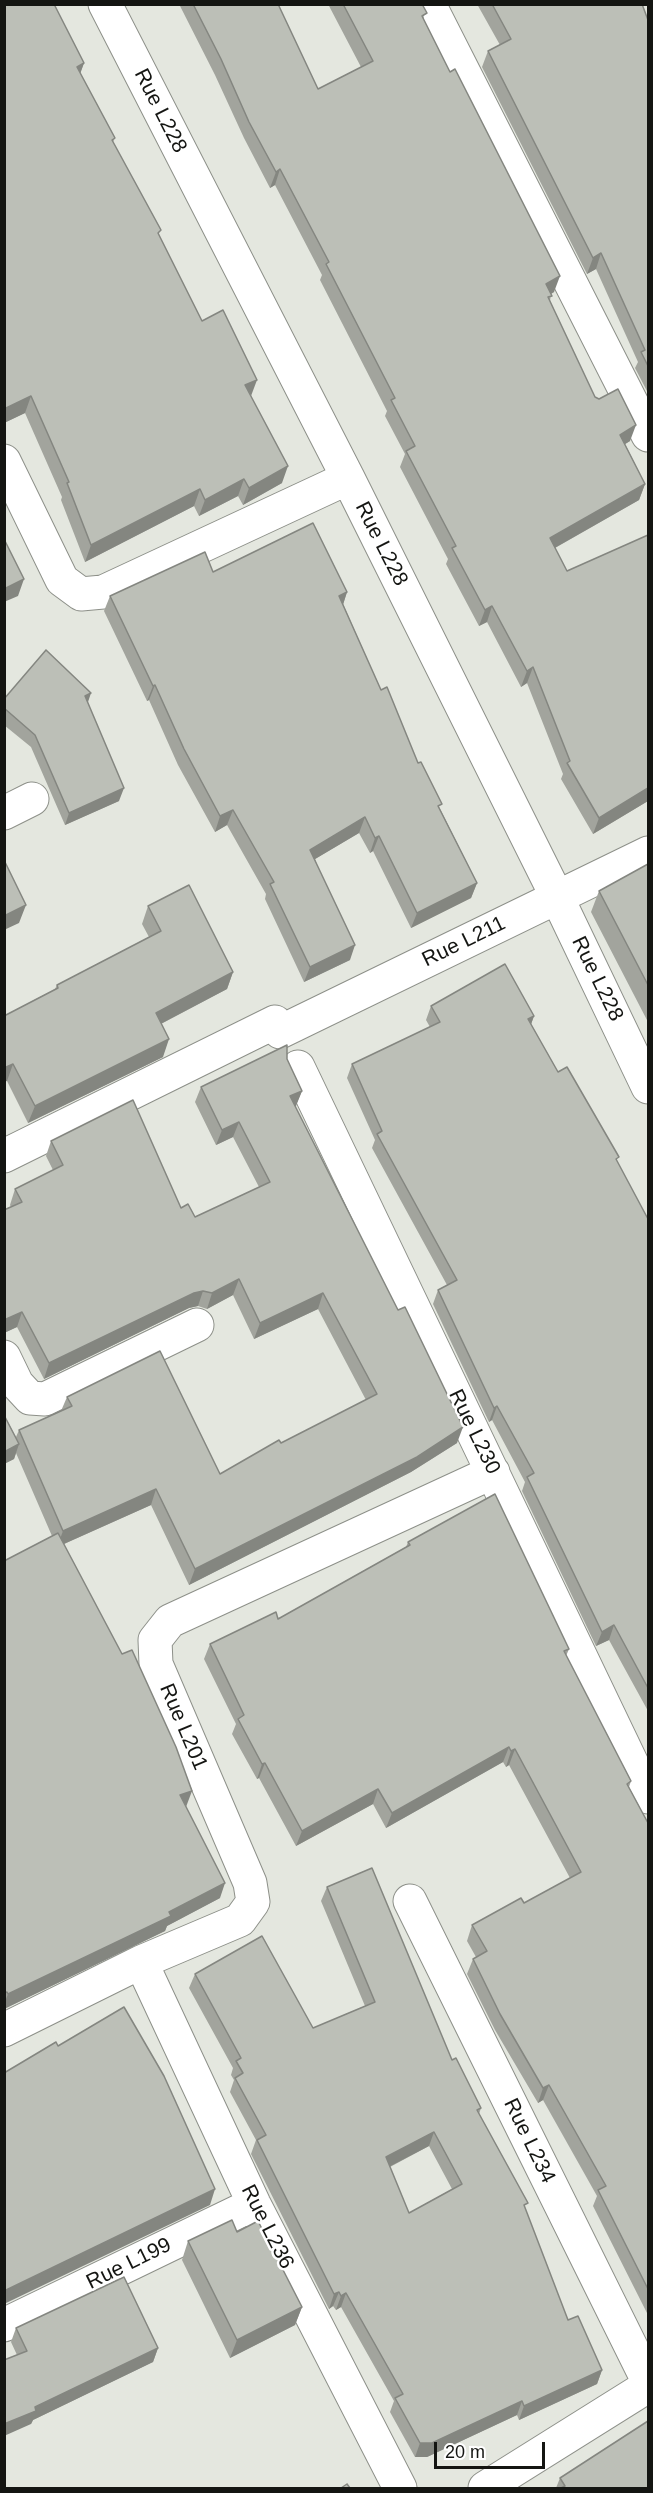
<!DOCTYPE html>
<style>
body{margin:0}
#map{position:relative;width:653px;height:2493px;overflow:hidden;background:#e4e7df;font-family:Arial,sans-serif}
canvas{display:block}
.frame{position:absolute;inset:0;border:6px solid #141512;pointer-events:none}
.scale{position:absolute;left:434px;top:2442px;width:111px;height:27px;box-sizing:border-box;border:3px solid #141512;border-top:0;padding-left:8px;font-size:18px;line-height:21px;white-space:nowrap;color:#141512;-webkit-text-stroke:4px #fff;paint-order:stroke}
</style>
<div id="map">
<canvas width="653" height="2493"></canvas>
<div class="frame"></div>
<div class="scale">20 m</div>
</div>
<script>
const g = document.querySelector('canvas').getContext('2d');
g.lineJoin = 'round';
const poly = rows => new Path2D(rows.map(r => 'M' + r).join(''));
function trace(path, color, width, dash) { g.strokeStyle = color; g.lineWidth = width; g.lineCap = dash ? 'butt' : 'round'; g.setLineDash(dash || []); g.stroke(path); }
function fillPath(path, color) { g.fillStyle = color; g.fill(path, 'evenodd'); }
function drawText(font, color, halo, rows, align = 'center') {
  g.font = font + ' Arial,sans-serif'; g.lineWidth = 5; g.setLineDash([]); g.textBaseline = 'middle'; g.strokeStyle = halo; g.fillStyle = color; for (const [text, x, y, turn = 0] of rows) {
    g.save(); g.translate(x, y); g.rotate((+turn || 0) * Math.PI / 180); g.textAlign = isNaN(turn) ? turn : align; if (halo) g.strokeText(text, 0, 0); g.fillText(text, 0, 0); g.restore();
  }
}
const minor = poly([
 [105,4,348,478,557,897,648,1087],
 [429,4,648,435],
 [4,461,62,580,81,594,103,592,348,478],
 [4,813,32,799],
 [280,1032,648,853],
 [298,1067,648,1797],
 [4,1156,275,1022],
 [4,1357,17,1384,30,1398,45,1399,197,1325],
 [410,1901,648,2381],
 [141,1962,254,2204,400,2488],
 [4,2030,141,1962,240,1920,253,1902,250,1883,156,1664,155,1640,170,1621,493,1472],
 [4,2325,254,2204],
 [485,2488,648,2386]
]);
const wall = poly([
 [4,4,84,63,80,73,115,138,113,142,159,236,202,321,251,396,282,483,243,505,238,496,199,516,194,506,85,562,61,500,62,497,25,413,4,423],
 [179,4,278,4,318,89,361,67,328,4,422,4,424,20,554,292,551,294,550,301,595,397,630,441,625,444,645,484,639,500,555,548,648,801,593,834,561,779,563,774,527,683,521,687,487,622,479,626,446,564,448,559,400,467,405,454,385,416,387,411,320,280,322,275,275,185,270,188,244,138,215,75],
 [477,4,642,4,648,20,648,393,635,368,638,362,596,269,587,274,482,67,488,51,500,45],
 [213,572,347,592,343,604,381,690,477,883,471,898,411,928,373,851,370,853,359,833,315,859,350,960,304,982,265,899,266,894,227,825,215,832,178,765,149,700,147,701,104,611,110,596],
 [4,699,87,703,119,801,65,825,31,747,4,725],
 [648,864,648,1022,591,912,599,891],
 [148,906,233,972,227,989,161,1024,163,1057,28,1123,7,1081,4,1016,55,989,57,985,149,937,142,924],
 [431,1006,534,1016,531,1024,558,1072,617,1162,648,1219,648,1711,609,1640,596,1646,522,1491,525,1482,492,1420,489,1422,433,1304,438,1290,447,1285,372,1148,375,1140,347,1078,352,1064,430,1027,426,1020],
 [287,1059,302,1091,295,1107,457,1443,411,1472,189,1585,151,1505,64,1544,186,1807,220,1898,167,1926,165,1931,4,2009,4,1561,52,1536,16,1453,14,1459,4,1464,4,1415,16,1437,19,1430,61,1411,67,1397,220,1474,366,1400,318,1309,254,1339,233,1295,207,1309,198,1306,189,1308,44,1379,17,1327,4,1333,4,1210,11,1207,10,1205,15,1189,53,1170,46,1156,51,1141,181,1208,195,1217,259,1187,233,1137,216,1145,195,1102,201,1087],
 [408,1542,569,1649,566,1656,631,1781,629,1787,648,1823,648,2315,593,2206,597,2196,543,2100,538,2103,495,2030,467,1974,473,1959,476,1957,467,1941,472,1925,524,1903,570,1878,509,1765,506,1767,503,1762,386,1828,373,1804,296,1846,259,1778,257,1779,232,1734,236,1724,204,1659,210,1644,278,1619,406,1547],
 [327,1887,452,2060,481,2108,479,2114,525,2210,568,2320,602,2370,597,2384,519,2420,517,2415,427,2457,415,2457,390,2412,394,2401,341,2307,336,2310,333,2306,329,2309,251,2154,256,2140,230,2092,234,2080,231,2075,233,2068,189,1988,195,1974,313,2028,365,2006,321,1901],
 [429,2146,452,2189,409,2213,390,2167],
 [237,2232,302,2307,295,2325,230,2358,182,2260,188,2241],
 [16,2328,158,2348,153,2362,33,2420,31,2424,17,2355,11,2342],
 [560,2478,648,2488,556,2488]
]);
const shadedWall = poly([
 [84,63,78,80,77,67],
 [280,169,275,185,270,188,276,172],
 [601,253,596,269,587,274,593,258],
 [560,276,554,292,540,300,546,284],
 [257,380,251,396,245,385],
 [31,396,25,413,4,423,4,409],
 [636,425,630,441,614,451,620,435],
 [288,466,282,483,243,505,249,488],
 [244,479,238,496,199,516,205,500],
 [645,484,639,500,544,554,550,538],
 [200,489,194,506,85,562,91,545],
 [24,579,18,596,4,602,4,589],
 [347,592,342,608,339,596],
 [492,606,487,622,479,626,485,610],
 [533,667,527,683,521,687,527,671],
 [155,685,149,700,147,701,153,686],
 [91,693,87,705,85,696],
 [124,788,119,801,65,825,69,813],
 [648,788,648,801,593,834,599,818],
 [233,810,227,825,215,832,220,816],
 [365,817,359,833,305,865,310,850],
 [379,836,373,851,370,853,375,838],
 [477,883,471,898,411,928,417,913],
 [26,905,19,923,4,930,4,916],
 [355,945,350,960,304,982,310,967],
 [233,972,227,989,149,1030,156,1013],
 [534,1016,529,1030,528,1019],
 [169,1039,163,1057,28,1123,35,1106],
 [13,1064,7,1081,4,1082,4,1068],
 [302,1091,296,1106,284,1112,290,1096],
 [239,1122,233,1137,216,1145,222,1130],
 [239,1279,233,1295,207,1309,212,1293],
 [203,1291,198,1306,189,1308,44,1379,49,1363,194,1293],
 [323,1293,318,1309,254,1339,260,1323],
 [22,1312,17,1327,4,1333,4,1320],
 [497,1406,492,1420,489,1422,494,1408],
 [463,1427,457,1443,411,1472,189,1585,195,1569],
 [19,1444,14,1459,4,1464,4,1452],
 [156,1489,151,1505,57,1547,63,1531],
 [614,1625,609,1640,596,1646,602,1632],
 [509,1747,503,1762,386,1828,392,1813],
 [515,1749,509,1765,506,1767,511,1751],
 [265,1763,259,1778,257,1779,262,1764],
 [378,1789,373,1804,296,1846,302,1831],
 [192,1791,186,1807,180,1795],
 [225,1883,220,1898,167,1926,165,1931,4,2009,4,2004,8,1994],
 [549,2085,543,2100,538,2103,543,2088],
 [434,2132,429,2146,381,2171,386,2157],
 [215,2189,210,2205,4,2304,4,2291],
 [339,2292,333,2306,329,2309,334,2294],
 [346,2293,341,2307,336,2310,341,2296],
 [302,2307,295,2325,230,2358,237,2340],
 [158,2348,153,2362,33,2420,31,2424,4,2436,4,2424,35,2407],
 [602,2370,597,2384,519,2420,524,2406],
 [522,2401,517,2415,427,2457,415,2457,420,2443]
]);
const building = poly([
 [4,4,54,4,84,63,77,67,115,138,112,140,161,230,158,233,202,321,223,310,257,380,245,385,288,466,249,488,244,479,205,500,200,489,91,545,67,483,69,482,31,396,4,409,4,4],
 [193,4,278,4,318,89,373,61,343,4,422,4,427,13,422,16,450,72,455,69,560,276,546,284,552,296,548,297,595,397,599,399,618,389,636,425,620,435,645,484,550,538,567,571,648,535,648,788,599,818,567,763,570,761,533,667,527,671,492,606,485,610,452,548,456,546,406,451,415,446,391,400,395,398,326,264,329,262,280,169,276,172,249,122,221,59,193,4],
 [492,4,642,4,648,20,648,366,641,352,645,350,601,253,593,258,488,51,511,39,492,4],
 [313,523,347,592,339,596,381,690,387,687,418,763,421,762,442,804,438,806,477,883,417,913,379,836,375,838,365,817,310,850,355,945,310,967,270,884,274,882,233,810,220,816,184,749,155,685,153,686,110,596,205,552,213,572,313,523],
 [4,539,24,579,4,589,4,539],
 [46,650,91,693,85,696,124,788,69,813,35,735,4,708,4,699,46,650],
 [4,860,26,905,4,916,4,860],
 [648,864,648,985,599,891,648,864],
 [189,885,233,972,156,1013,169,1039,35,1106,13,1064,4,1068,4,1016,58,988,57,985,161,931,148,906,189,885],
 [505,964,534,1016,528,1019,558,1072,567,1067,619,1157,616,1159,648,1219,648,1688,614,1625,602,1632,527,1477,534,1473,497,1406,494,1408,438,1290,457,1280,377,1134,382,1131,352,1064,440,1022,431,1006,505,964],
 [287,1045,287,1059,302,1091,290,1096,398,1310,405,1307,463,1427,417,1457,195,1569,156,1489,63,1531,19,1430,72,1406,67,1397,160,1351,220,1474,279,1440,281,1443,377,1394,323,1293,260,1323,239,1279,212,1293,203,1291,194,1293,49,1363,22,1312,4,1320,4,1210,22,1202,15,1189,63,1165,51,1141,133,1100,181,1208,188,1204,195,1217,270,1182,239,1122,222,1130,201,1087,287,1045],
 [4,1415,19,1444,4,1452,4,1415],
 [495,1494,569,1649,564,1651,631,1781,627,1784,648,1823,648,2289,598,2190,606,2186,549,2085,543,2088,500,2014,473,1959,487,1951,472,1925,521,1898,524,1903,581,1872,515,1749,511,1751,509,1747,392,1813,378,1789,302,1831,265,1763,262,1764,238,1719,244,1715,210,1644,276,1612,278,1619,410,1545,408,1542,495,1494],
 [58,1533,122,1654,132,1650,176,1747,192,1791,180,1795,225,1883,169,1912,171,1916,8,1994,7,1992,4,1993,4,1561,58,1533],
 [372,1868,452,2060,456,2058,481,2108,477,2110,528,2203,524,2205,568,2320,578,2316,602,2370,524,2406,522,2401,432,2443,420,2443,395,2398,403,2394,346,2293,341,2296,339,2292,334,2294,257,2140,266,2135,235,2078,243,2073,236,2061,241,2058,195,1974,262,1936,313,2028,375,2002,327,1887,372,1868],
 [434,2132,462,2184,409,2213,386,2157,434,2132],
 [124,2007,164,2076,215,2189,4,2291,4,2073,56,2042,58,2046,124,2007],
 [232,2220,237,2232,258,2221,302,2307,237,2340,188,2241,232,2220],
 [124,2277,158,2348,35,2407,36,2411,4,2424,4,2360,27,2351,16,2328,124,2277],
 [648,2421,648,2488,561,2488,565,2486,560,2478,648,2421],
 [347,2484,350,2488,341,2488,347,2484]
]);
const streetNames = [
 ["Rue L228",160,111,63],
 ["Rue L228",381,544,63],
 ["Rue L211",464,942,-26],
 ["Rue L228",597,979,64],
 ["Rue L230",474,1432,64],
 ["Rue L201",183,1727,67],
 ["Rue L234",529,2141,64],
 ["Rue L236",267,2227,63],
 ["Rue L199",129,2264,-26]
];
trace(minor, '#8d9089', 35);
trace(minor, '#fff', 33);
fillPath(wall, '#a2a49d');
fillPath(shadedWall, '#848680');
fillPath(building, '#bcbfb7');
trace(building, '#848680', 1.5);
drawText('21px', '#141512', '#fff', streetNames);
</script>
